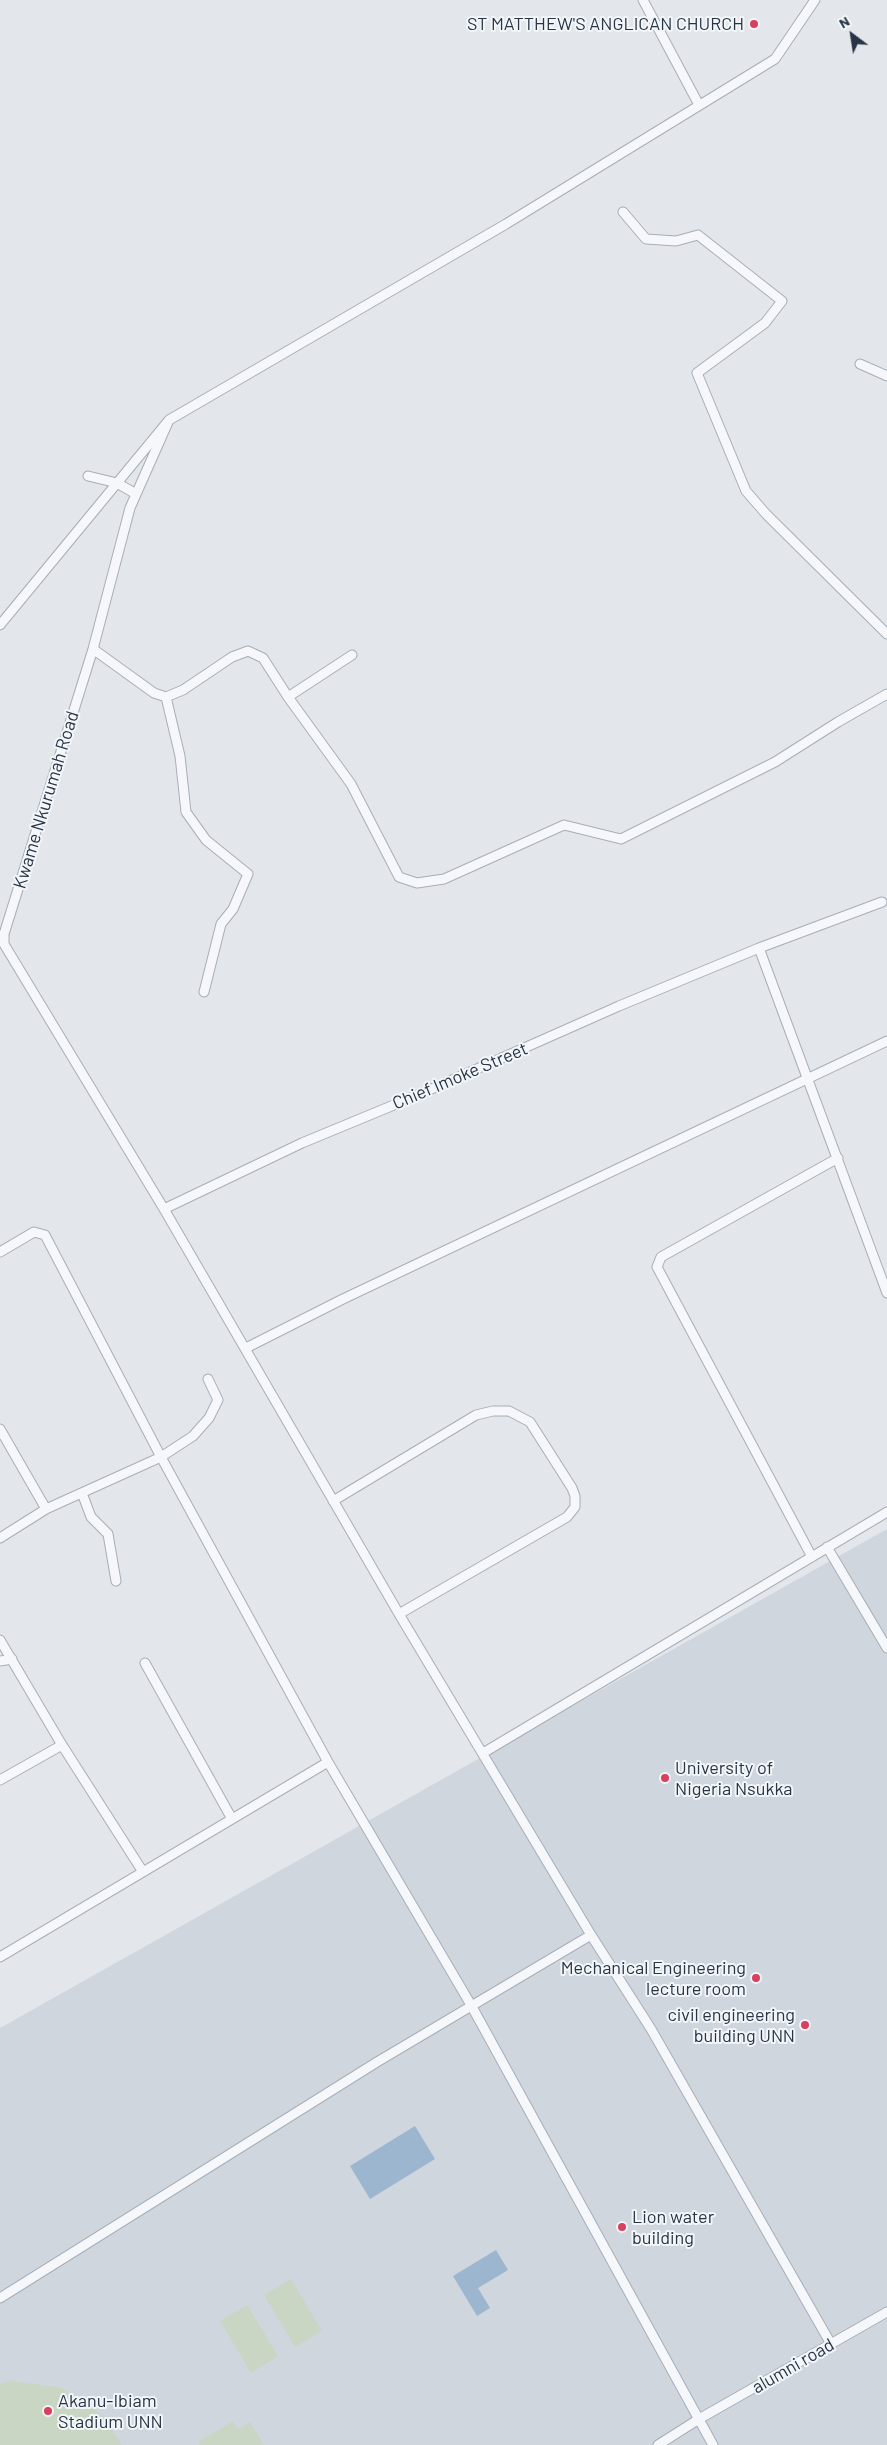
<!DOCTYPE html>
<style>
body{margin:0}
#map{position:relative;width:887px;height:2445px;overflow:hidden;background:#e3e7ec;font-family:Barlow,sans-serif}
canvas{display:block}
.north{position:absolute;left:827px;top:10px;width:50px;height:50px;-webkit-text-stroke:4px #f3f6f9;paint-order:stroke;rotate:329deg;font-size:14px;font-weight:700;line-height:20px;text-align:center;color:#293546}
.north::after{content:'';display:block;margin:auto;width:18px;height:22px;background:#293546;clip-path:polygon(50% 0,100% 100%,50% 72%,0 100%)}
</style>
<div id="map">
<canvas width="887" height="2445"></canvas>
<div class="north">N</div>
</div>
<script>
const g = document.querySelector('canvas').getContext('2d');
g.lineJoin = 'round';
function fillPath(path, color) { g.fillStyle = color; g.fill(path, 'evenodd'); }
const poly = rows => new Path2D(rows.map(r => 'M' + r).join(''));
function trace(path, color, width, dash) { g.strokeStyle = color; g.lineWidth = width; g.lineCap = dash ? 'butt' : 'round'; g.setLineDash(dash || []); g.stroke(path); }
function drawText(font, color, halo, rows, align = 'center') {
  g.font = font + ' Barlow,sans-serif'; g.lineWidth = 4; g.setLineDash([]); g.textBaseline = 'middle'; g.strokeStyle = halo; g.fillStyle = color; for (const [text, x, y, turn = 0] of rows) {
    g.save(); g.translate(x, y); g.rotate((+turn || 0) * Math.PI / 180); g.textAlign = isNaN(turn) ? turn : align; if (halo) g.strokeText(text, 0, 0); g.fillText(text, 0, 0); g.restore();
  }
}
const built = poly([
 [887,1529,887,2445,0,2445,0,2028]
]);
const green = poly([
 [291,2279,322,2331,295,2347,264,2295],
 [247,2305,278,2356,251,2373,220,2321],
 [9,2381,59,2387,88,2403,104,2418,122,2445,0,2445,0,2384],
 [233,2421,238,2429,250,2422,264,2445,200,2445,198,2442]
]);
const water = poly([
 [415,2126,435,2159,370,2199,350,2166],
 [496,2250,508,2270,478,2288,490,2308,477,2316,453,2276]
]);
const minor = poly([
 [643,0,699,105],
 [623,212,646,239,676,241,698,235,782,301,765,323,697,373,746,491,766,514,887,634],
 [860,364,887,376],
 [88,476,117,483,136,494],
 [0,625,169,420,506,224,775,59,815,0],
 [93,649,154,693,166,697,183,690,232,657,248,651,263,658,288,697,351,784,399,877,417,883,444,879,564,825,621,839,775,762,838,722,887,694],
 [166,697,180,756,186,812,206,840,248,874,233,909,221,924,204,992],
 [288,697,352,655],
 [759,948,887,1293],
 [164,1209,302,1143,418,1095,619,1006,759,948,882,902],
 [0,1252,34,1232,45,1235,161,1457,328,1762,471,2005,713,2445],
 [246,1348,343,1299,887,1041],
 [0,1429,46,1509],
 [82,1493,91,1517,108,1534,116,1581],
 [333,1501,476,1415,493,1411,509,1411,530,1422,572,1488,575,1496,575,1507,567,1517,399,1614],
 [0,1538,46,1509,161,1457,193,1436,209,1418,218,1400,208,1379],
 [827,1547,887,1648],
 [812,1557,657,1267,661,1257,838,1158],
 [0,1640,62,1745,143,1872],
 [0,1661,12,1659],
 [145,1663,232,1819],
 [483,1753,887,1512],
 [0,1780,62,1745],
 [591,1935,651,2029,831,2344],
 [0,1957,328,1762],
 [0,2298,377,2062,591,1935,399,1614,164,1209,4,944,4,934,93,649,130,508,169,420],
 [658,2445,699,2419,887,2312]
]);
const markers = [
 [754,24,5,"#d93f5e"],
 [665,1778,5,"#d93f5e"],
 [756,1978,5,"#d93f5e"],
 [805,2025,5,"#d93f5e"],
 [622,2227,5,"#d93f5e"],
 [48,2411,5,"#d93f5e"]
];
const poiNames = [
 ["ST MATTHEW'S ANGLICAN CHURCH",744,24],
 ["University of",675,1768,"left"],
 ["Nigeria Nsukka",675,1789,"left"],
 ["Mechanical Engineering",746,1968],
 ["lecture room",746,1989],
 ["civil engineering",795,2015],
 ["building UNN",795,2036],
 ["Lion water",632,2217,"left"],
 ["building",632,2238,"left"],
 ["Akanu-Ibiam",58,2401,"left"],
 ["Stadium UNN",58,2422,"left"]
];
const streetNames = [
 ["Kwame Nkurumah Road",46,800,-73],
 ["Chief Imoke Street",460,1076,-23],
 ["alumni road",793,2366,-30]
];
fillPath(built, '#d0d6de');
fillPath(green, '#c9d6c3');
fillPath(water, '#9bb6ce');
trace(minor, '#a7aeb7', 11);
trace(minor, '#f6f7fa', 9);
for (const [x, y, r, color] of markers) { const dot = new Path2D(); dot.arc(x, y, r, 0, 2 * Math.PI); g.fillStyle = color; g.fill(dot); trace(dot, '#f3f6f9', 2); }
drawText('18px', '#293546', '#f3f6f9', poiNames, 'right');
drawText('18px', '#293546', '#f3f6f9', streetNames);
</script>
